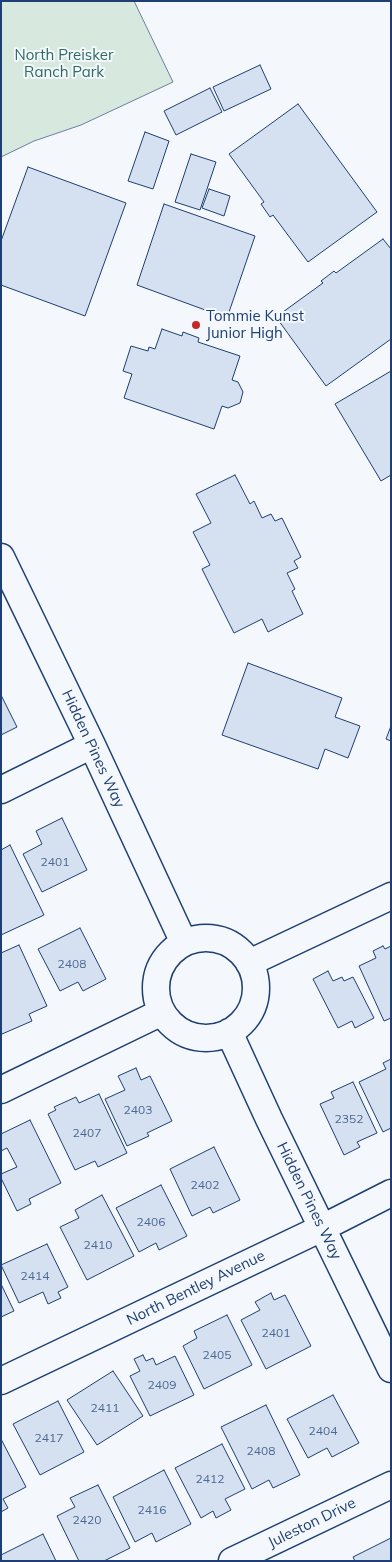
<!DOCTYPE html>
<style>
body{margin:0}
#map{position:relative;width:392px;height:1562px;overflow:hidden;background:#f4f7fb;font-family:Mulish,sans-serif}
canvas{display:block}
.frame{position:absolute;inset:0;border:2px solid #1d3f73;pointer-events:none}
</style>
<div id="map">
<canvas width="392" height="1562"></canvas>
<div class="frame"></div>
</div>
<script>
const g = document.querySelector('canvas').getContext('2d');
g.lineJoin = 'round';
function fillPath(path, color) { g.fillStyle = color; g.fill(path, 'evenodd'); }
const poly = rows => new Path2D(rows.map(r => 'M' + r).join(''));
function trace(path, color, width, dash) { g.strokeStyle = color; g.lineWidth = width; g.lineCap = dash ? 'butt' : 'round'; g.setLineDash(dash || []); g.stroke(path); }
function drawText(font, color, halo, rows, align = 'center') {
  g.font = font + ' Mulish,sans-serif'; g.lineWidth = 4; g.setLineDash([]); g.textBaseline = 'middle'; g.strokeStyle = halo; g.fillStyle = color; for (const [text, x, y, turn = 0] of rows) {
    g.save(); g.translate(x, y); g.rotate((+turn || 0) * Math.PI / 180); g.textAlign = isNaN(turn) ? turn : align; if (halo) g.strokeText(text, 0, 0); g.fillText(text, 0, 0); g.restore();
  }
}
const green = poly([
 [1,1,134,1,173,82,81,125,34,141,1,157,1,1]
]);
const building = poly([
 [260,65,271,89,224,111,213,87,260,65],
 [210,88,222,112,176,135,164,111,210,88],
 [298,104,377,212,308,262,273,215,270,217,261,204,264,202,229,154,298,104],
 [145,132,169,141,153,189,128,181,145,132],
 [191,154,216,162,200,210,175,202,191,154],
 [28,167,126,203,85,316,1,285,1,241,28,167],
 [209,189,230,196,224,216,202,208,209,189],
 [164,204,255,236,227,318,137,285,164,204],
 [383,239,391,249,391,339,326,386,276,317,323,283,321,281,334,271,336,273,383,239],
 [162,329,182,336,183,332,199,338,198,342,240,356,232,380,238,382,243,392,240,403,228,408,222,406,214,429,124,398,132,374,123,371,131,346,148,351,149,347,155,349,162,329],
 [391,371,391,475,381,481,335,404,391,371],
 [235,475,250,504,254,501,262,518,271,514,275,521,282,518,301,557,294,561,298,568,287,573,295,589,292,591,303,614,268,632,262,619,234,633,202,569,210,565,193,532,211,523,196,494,235,475],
 [248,663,342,698,335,717,360,726,348,758,325,749,318,769,222,735,248,663],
 [1,695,17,727,1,735,1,695],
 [391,726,391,741,386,739,391,726],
 [62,818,87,870,42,892,23,854,42,844,36,831,62,818],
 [10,845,44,915,1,935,1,850,10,845],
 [80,928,106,979,83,991,78,982,60,991,38,949,80,928],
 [19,945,47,1006,29,1014,32,1021,2,1034,1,1031,1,953,19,945],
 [383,946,385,949,391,946,391,1018,384,1021,359,966,376,958,373,951,383,946],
 [328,971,333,981,342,977,344,981,353,977,374,1018,355,1028,352,1021,338,1028,313,979,328,971],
 [391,1059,391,1128,383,1132,359,1082,386,1069,383,1063,391,1059],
 [136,1068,141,1080,150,1076,172,1121,147,1133,149,1136,127,1146,105,1099,125,1090,118,1076,136,1068],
 [353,1082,377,1133,357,1142,360,1147,344,1155,320,1104,334,1098,331,1092,353,1082],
 [99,1094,127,1153,98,1167,95,1161,75,1170,48,1114,56,1110,54,1107,76,1097,79,1103,99,1094],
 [30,1120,61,1183,29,1199,31,1204,17,1211,1,1178,1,1174,17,1167,7,1148,1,1151,1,1134,30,1120],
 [214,1147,240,1200,213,1213,210,1207,192,1216,170,1169,214,1147],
 [161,1185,187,1236,159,1250,156,1243,139,1252,116,1208,161,1185],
 [102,1195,134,1256,87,1280,60,1227,79,1218,75,1210,102,1195],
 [47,1244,68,1287,58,1292,61,1298,48,1304,43,1292,19,1303,1,1265,47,1244],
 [1,1284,14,1311,1,1317,1,1284],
 [271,1293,274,1300,285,1295,311,1346,266,1369,241,1320,260,1310,255,1302,271,1293],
 [227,1315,252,1365,204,1389,183,1346,197,1338,194,1331,227,1315],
 [143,1355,146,1361,153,1358,156,1365,175,1356,194,1395,150,1416,130,1376,140,1371,134,1359,143,1355],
 [113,1371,143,1416,97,1445,67,1400,113,1371],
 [333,1395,359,1443,332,1457,327,1448,308,1458,287,1419,333,1395],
 [58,1401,84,1452,40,1475,13,1424,58,1401],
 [266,1405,300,1475,273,1488,269,1480,252,1489,221,1427,266,1405],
 [1,1439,26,1487,3,1499,8,1508,1,1512,1,1439],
 [222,1444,245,1489,225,1499,231,1510,216,1518,213,1511,201,1518,175,1468,222,1444],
 [164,1470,191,1524,156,1542,152,1533,135,1542,113,1497,164,1470],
 [98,1485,130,1548,104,1561,79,1561,57,1516,75,1507,70,1498,98,1485],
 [43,1534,56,1561,1,1561,1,1555,43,1534],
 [391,1538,391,1561,355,1561,353,1557,391,1538]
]);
const minor = poly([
 [1,557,92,745,184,943],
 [1,790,92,745],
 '156 988a50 50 0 1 1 100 0a50 50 0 1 1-100 0Z',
 [249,963,391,896],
 [229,1032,269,1119,391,1369],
 [1,1090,162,1012],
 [1,1381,322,1228,391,1193],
 [232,1561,391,1485]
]);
const markers = [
 [196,325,5,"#c62828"]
];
const numberNames = [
 ["2401",55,862],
 ["2408",72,964],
 ["2403",138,1110],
 ["2352",349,1119],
 ["2407",87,1133],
 ["2402",205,1185],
 ["2406",151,1222],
 ["2410",98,1245],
 ["2414",35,1276],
 ["2401",276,1333],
 ["2405",217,1355],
 ["2409",162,1385],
 ["2411",105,1408],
 ["2404",323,1431],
 ["2417",49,1438],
 ["2408",261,1451],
 ["2412",210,1479],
 ["2416",152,1510],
 ["2420",87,1520]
];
const parkNames = [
 ["North Preisker",64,55],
 ["Ranch Park",64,72]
];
const poiNames = [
 ["Tommie Kunst",206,316],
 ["Junior High",206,333]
];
const streetNames = [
 ["Hidden Pines Way",93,749,65],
 ["Hidden Pines Way",309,1201,64],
 ["North Bentley Avenue",196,1288,-26],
 ["Juleston Drive",312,1523,-26]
];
fillPath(green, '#d7e8df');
trace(green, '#687fa3', 1);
fillPath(building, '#d5e0f0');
trace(building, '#1d3f73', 1);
trace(minor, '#1d3f73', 29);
trace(minor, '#f4f7fb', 26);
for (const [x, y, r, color] of markers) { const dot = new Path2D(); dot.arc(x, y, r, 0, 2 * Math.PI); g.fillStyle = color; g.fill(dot); trace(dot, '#f4f7fb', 2); }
drawText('12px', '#4b6792', null, numberNames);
drawText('15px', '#2c6c60', '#f4f7fb', parkNames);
drawText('15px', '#1d3f73', '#f4f7fb', poiNames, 'left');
drawText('15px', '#1d3f73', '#f4f7fb', streetNames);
</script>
